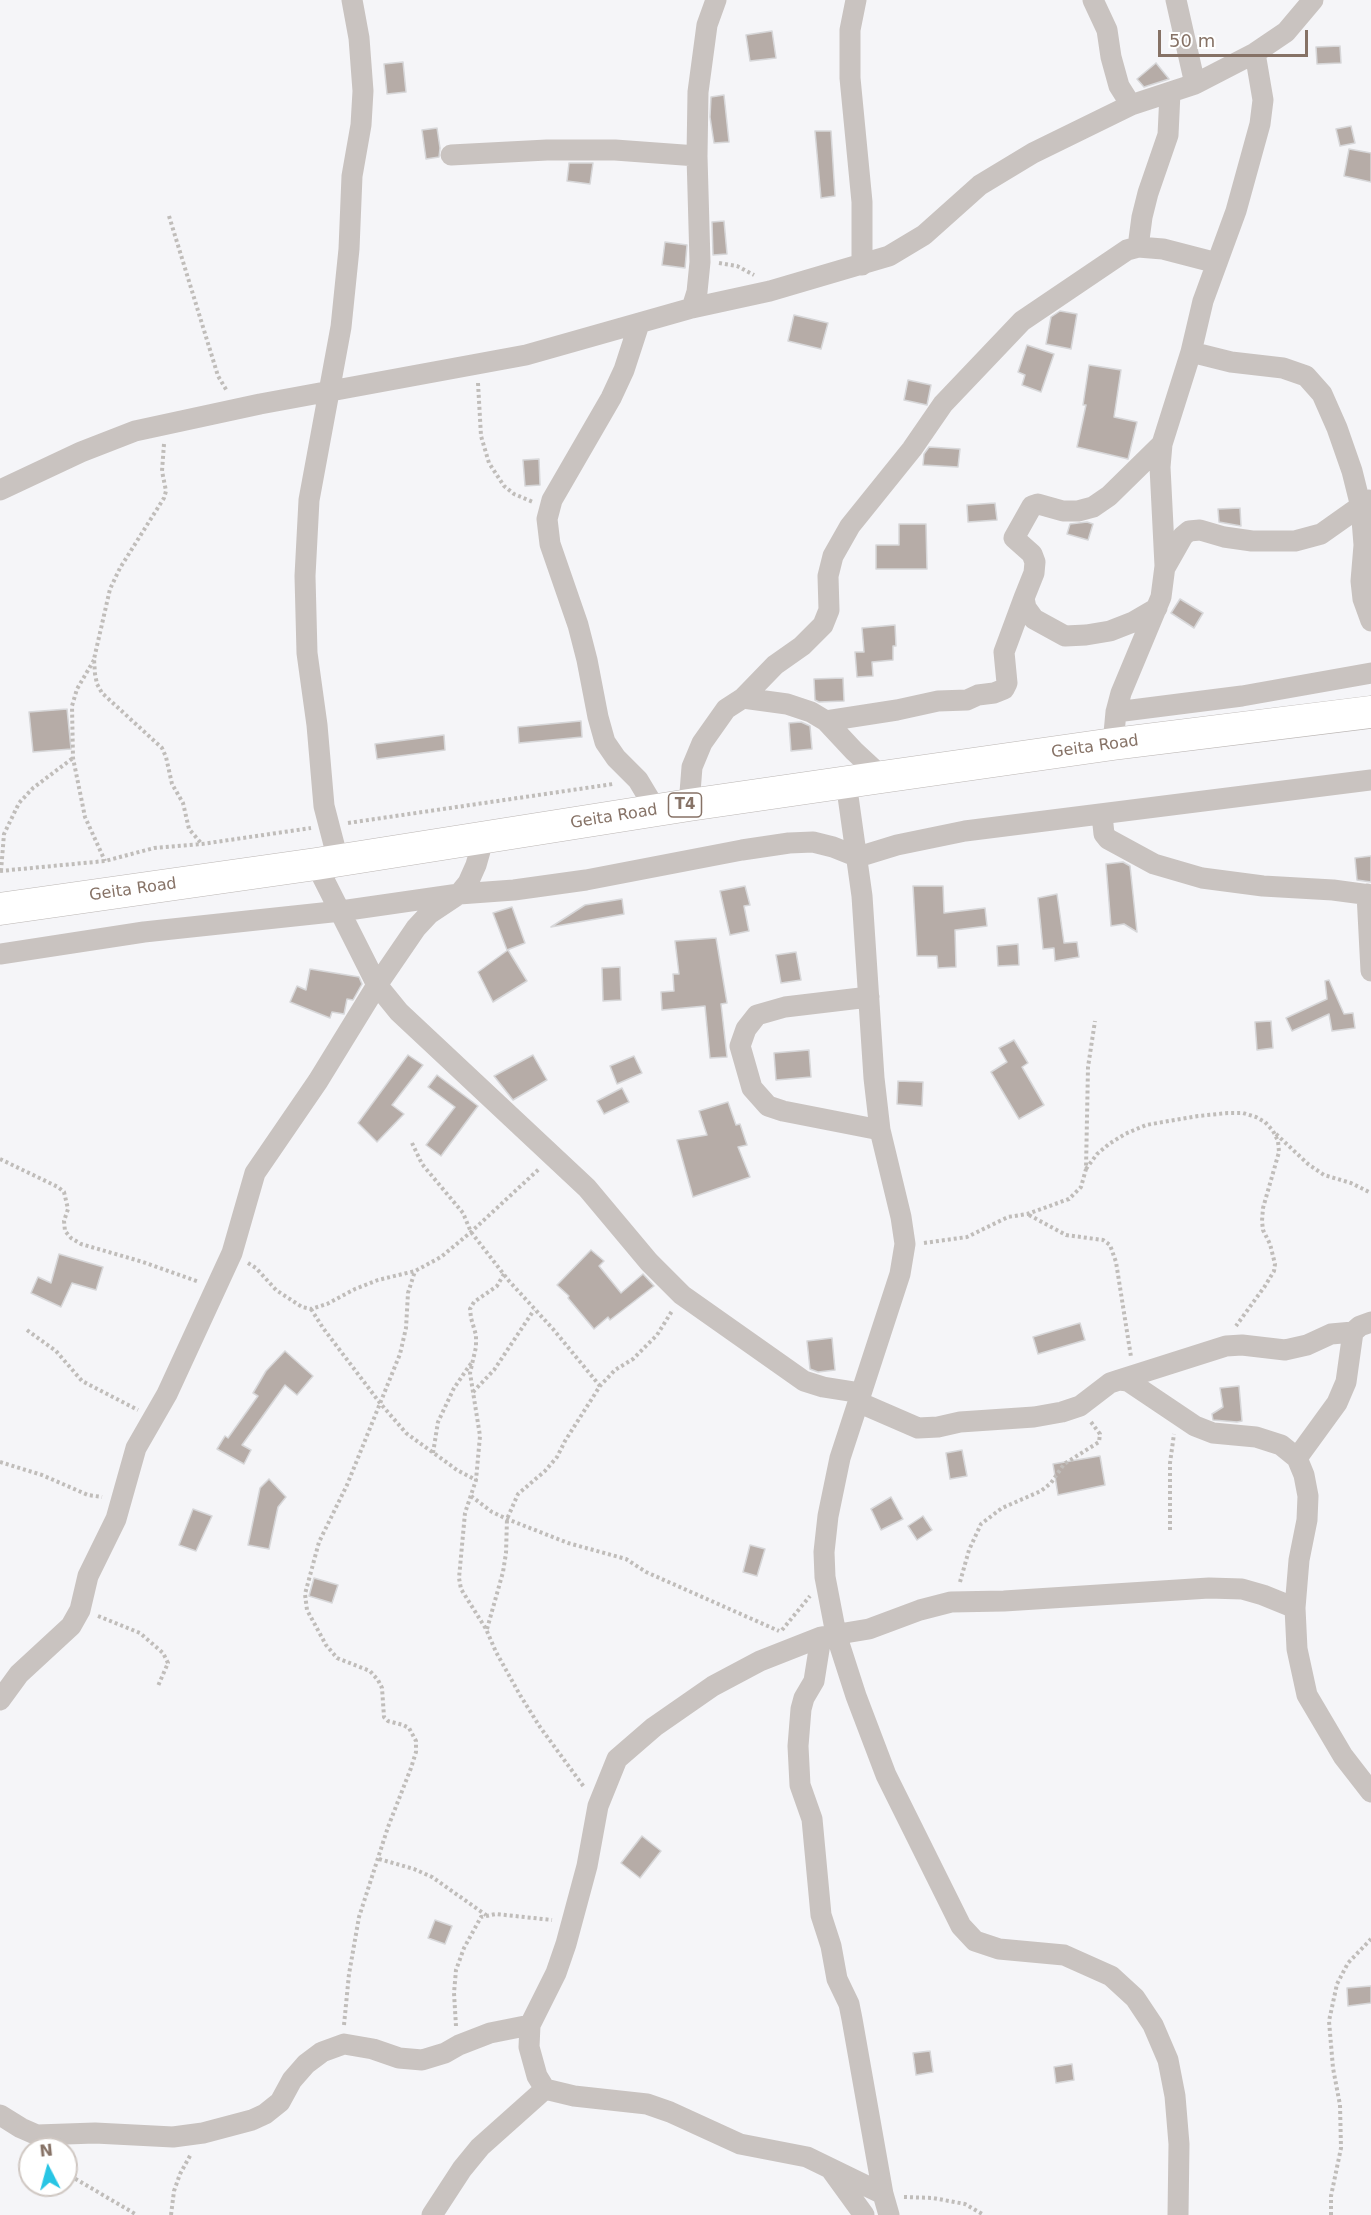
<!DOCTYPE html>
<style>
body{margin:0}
#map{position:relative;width:1371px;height:2215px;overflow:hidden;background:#f5f5f8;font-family:"DejaVu Sans",sans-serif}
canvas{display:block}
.north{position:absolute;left:18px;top:2137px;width:60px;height:60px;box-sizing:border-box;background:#fff;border:2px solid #cfc7c2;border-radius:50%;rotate:354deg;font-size:16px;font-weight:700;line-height:24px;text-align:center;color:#867266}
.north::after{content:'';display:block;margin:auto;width:21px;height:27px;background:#28c5e4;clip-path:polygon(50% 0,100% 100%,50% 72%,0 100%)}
.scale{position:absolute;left:1158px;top:30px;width:150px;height:27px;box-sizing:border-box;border:3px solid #867266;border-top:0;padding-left:8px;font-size:18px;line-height:21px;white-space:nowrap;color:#867266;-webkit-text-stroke:4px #fff;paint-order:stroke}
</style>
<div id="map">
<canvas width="1371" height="2215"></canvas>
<div class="north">N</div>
<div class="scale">50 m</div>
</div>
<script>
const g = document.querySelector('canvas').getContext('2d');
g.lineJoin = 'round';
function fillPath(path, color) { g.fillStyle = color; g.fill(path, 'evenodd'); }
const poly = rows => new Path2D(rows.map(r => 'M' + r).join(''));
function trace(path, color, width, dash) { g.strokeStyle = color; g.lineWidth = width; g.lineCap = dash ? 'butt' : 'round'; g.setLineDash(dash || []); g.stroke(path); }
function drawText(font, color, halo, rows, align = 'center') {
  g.font = font + ' "DejaVu Sans",sans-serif'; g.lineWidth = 6; g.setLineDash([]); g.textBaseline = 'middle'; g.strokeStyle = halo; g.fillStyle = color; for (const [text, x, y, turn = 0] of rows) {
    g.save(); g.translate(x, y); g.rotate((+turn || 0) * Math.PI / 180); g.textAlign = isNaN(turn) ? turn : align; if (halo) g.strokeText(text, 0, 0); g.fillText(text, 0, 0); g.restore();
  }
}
const building = poly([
 [772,31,776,58,750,61,746,35,772,31],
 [1340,46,1341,63,1317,64,1316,47,1340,46],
 [403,62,406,92,387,94,384,64,403,62],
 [1156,63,1169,79,1144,87,1137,79,1156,63],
 [724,95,729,142,714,143,710,117,711,97,724,95],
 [1351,126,1355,143,1340,146,1336,129,1351,126],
 [437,128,440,148,439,157,426,159,422,130,437,128],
 [815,131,831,131,835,196,821,198,815,131],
 [1349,149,1371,153,1371,182,1344,176,1349,149],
 [569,163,593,163,590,184,567,181,569,163],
 [724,221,727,254,713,255,712,222,724,221],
 [665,242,687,245,685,268,662,265,665,242],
 [1060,311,1077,314,1071,349,1046,344,1051,317,1060,311],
 [794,315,828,323,821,349,788,341,794,315],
 [1027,345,1054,354,1041,392,1022,385,1025,375,1018,372,1027,345],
 [1089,365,1121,370,1114,417,1137,422,1128,459,1077,447,1086,405,1083,405,1089,365],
 [908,380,931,385,927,405,904,400,908,380],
 [929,447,960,449,958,467,923,465,924,454,929,447],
 [539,459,540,485,525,486,523,460,539,459],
 [995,503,997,520,968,522,967,505,995,503],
 [1240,508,1241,526,1219,522,1218,509,1240,508],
 [1087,522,1093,524,1088,540,1067,534,1070,524,1087,522],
 [899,524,926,524,927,569,876,569,876,545,899,545,899,524],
 [1180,599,1203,613,1194,628,1171,613,1180,599],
 [895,625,896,646,893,646,893,660,872,662,873,676,857,677,855,652,864,652,862,628,895,625],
 [843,678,844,701,819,702,815,700,814,679,843,678],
 [67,709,71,749,33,752,29,712,67,709],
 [581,721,582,737,519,743,518,727,581,721],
 [801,722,810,726,812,749,791,751,789,723,801,722],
 [444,735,445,750,377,759,375,744,444,735],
 [1371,856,1371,882,1357,880,1355,858,1371,856],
 [1123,862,1130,866,1137,932,1124,924,1111,926,1106,864,1123,862],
 [745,886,750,905,744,906,749,931,730,935,720,891,745,886],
 [913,886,943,886,944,913,985,908,987,926,955,930,956,967,938,968,937,956,917,956,913,886],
 [1057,894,1064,943,1077,942,1079,957,1055,961,1054,948,1043,949,1038,898,1057,894],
 [622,899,624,914,551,927,585,905,622,899],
 [512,907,525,943,507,950,493,913,512,907],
 [716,938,727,1003,721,1004,727,1057,710,1058,705,1006,662,1010,661,992,674,991,673,974,679,974,675,941,716,938],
 [1018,944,1019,965,998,966,997,946,1018,944],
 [508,950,527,981,493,1002,478,972,508,950],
 [796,952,801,980,781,983,776,955,796,952],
 [620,967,621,1000,603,1001,602,968,620,967],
 [310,969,359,977,362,984,353,1000,347,999,344,1014,332,1012,330,1018,290,1002,297,986,306,990,310,969],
 [1329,980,1344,1014,1353,1013,1355,1028,1332,1031,1329,1014,1292,1031,1286,1018,1327,999,1325,981,1329,980],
 [1271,1021,1273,1048,1257,1050,1255,1022,1271,1021],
 [1014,1040,1028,1063,1022,1067,1044,1105,1019,1119,991,1072,1007,1062,999,1048,1014,1040],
 [809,1050,811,1077,776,1080,774,1053,809,1050],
 [408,1055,423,1065,392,1105,404,1114,377,1142,358,1123,408,1055],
 [533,1055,547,1080,513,1100,494,1076,533,1055],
 [634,1056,642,1073,617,1084,610,1066,634,1056],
 [437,1075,478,1106,441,1156,426,1145,455,1107,428,1087,437,1075],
 [898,1081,923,1082,922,1106,897,1104,898,1081],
 [622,1088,629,1102,604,1114,597,1101,622,1088],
 [728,1102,736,1125,740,1124,747,1145,738,1147,750,1177,693,1197,677,1140,707,1135,699,1111,728,1102],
 [591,1250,604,1261,599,1266,621,1293,643,1274,654,1286,610,1320,608,1317,594,1329,568,1298,569,1296,557,1285,591,1250],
 [59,1254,103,1267,96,1290,72,1283,61,1307,31,1293,38,1277,51,1283,59,1254],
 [1080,1323,1085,1340,1038,1354,1033,1337,1080,1323],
 [832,1338,835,1370,818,1372,810,1369,807,1341,832,1338],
 [285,1351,313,1376,297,1395,285,1385,242,1445,251,1450,244,1464,217,1449,225,1436,228,1438,258,1396,253,1393,266,1371,285,1351],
 [1239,1386,1242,1421,1237,1422,1213,1420,1212,1414,1223,1407,1220,1388,1239,1386],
 [962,1450,967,1476,950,1479,946,1453,962,1450],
 [1100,1456,1105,1485,1058,1495,1053,1464,1100,1456],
 [269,1479,286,1497,278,1507,269,1549,248,1545,260,1488,269,1479],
 [891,1497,903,1519,881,1530,871,1509,891,1497],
 [193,1509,212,1516,196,1551,179,1545,193,1509],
 [923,1516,932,1530,917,1540,908,1526,923,1516],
 [750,1545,765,1549,757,1576,743,1572,750,1545],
 [314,1578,338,1585,332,1603,309,1596,314,1578],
 [642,1836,661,1851,640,1878,621,1863,642,1836],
 [435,1920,452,1926,445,1944,428,1938,435,1920],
 [1371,1986,1371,2003,1348,2006,1347,1988,1371,1986],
 [930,2051,933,2072,916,2075,913,2053,930,2051],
 [1072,2064,1074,2080,1056,2083,1054,2067,1072,2064]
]);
const path = poly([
 [169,216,218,376,227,391],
 [719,263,737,266,754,275],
 [478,383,481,436,489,463,504,486,514,494,533,502],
 [164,444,162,471,166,491,164,498,120,568,110,589,94,659,95,674,97,684,102,693,162,748,166,757,172,784,183,803,189,829,201,843],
 [94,660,77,689,72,706,73,758,85,817,105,861],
 [348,823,613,784],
 [0,871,105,861,154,848,202,844,311,828],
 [1,871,4,834,19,803,33,788,73,758],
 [1276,1134,1308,1164,1324,1175,1351,1183,1371,1193],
 [412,1143,422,1164,463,1213,471,1232,509,1281,553,1329,600,1386],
 [0,1159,58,1187,64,1192,68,1209,64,1221,65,1231,71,1238,81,1244,143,1262,199,1282],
 [1086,1169,1097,1154,1109,1144,1125,1134,1146,1125,1198,1116,1228,1113,1243,1113,1256,1117,1265,1122,1273,1131,1278,1141,1279,1152,1263,1208,1262,1221,1263,1230,1270,1244,1275,1264,1274,1271,1265,1286,1236,1326],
 [1029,1215,1066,1235,1103,1240,1110,1245,1116,1262,1131,1357],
 [924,1243,967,1237,1008,1217,1027,1214,1069,1199,1081,1187,1086,1169,1088,1067,1095,1021],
 [248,1263,256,1268,276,1290,302,1307,311,1309,327,1304,355,1289,378,1280,415,1271,441,1257,471,1232,539,1169],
 [504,1274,497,1286,474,1302,470,1309,471,1318,476,1335,476,1347,470,1373,480,1436,476,1480,465,1513,459,1578,461,1589,486,1629,496,1652,520,1695,540,1727,584,1787],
 [311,1309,323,1328,380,1403,406,1433,457,1470,476,1480],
 [27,1330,56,1351,82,1381,138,1410],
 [473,1392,494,1370,534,1310],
 [433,1453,438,1422,454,1388,472,1362],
 [0,1462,42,1475,88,1495,102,1497],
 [471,1496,492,1512,507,1519,568,1543,626,1559,646,1572,779,1631],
 [1170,1530,1170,1463,1174,1434],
 [960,1582,969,1550,981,1524,1002,1508,1041,1491,1051,1483,1064,1464,1099,1442,1100,1434,1091,1422],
 [98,1616,140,1633,163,1653,168,1663,158,1686],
 [487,1629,503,1572,506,1553,507,1519,518,1494,545,1471,557,1457,565,1441,600,1386,615,1370,633,1359,657,1335,672,1311],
 [782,1630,810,1596],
 [379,1859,414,1869,432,1877,486,1915],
 [344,2025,349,1974,359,1917,388,1827,411,1768,416,1752,416,1741,409,1728,403,1725,388,1721,384,1717,382,1688,378,1680,370,1671,337,1658,326,1645,307,1610,305,1594,319,1542,347,1485,400,1354,406,1328,408,1293,415,1271],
 [456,2026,454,1993,456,1970,464,1948,481,1917,496,1914,552,1920],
 [66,2171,74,2178,137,2215],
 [904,2197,933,2198,965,2204,984,2215],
 [171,2215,174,2191,180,2174,191,2154],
 [1331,2215,1331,2196,1341,2148,1340,2105,1333,2068,1329,2021,1337,1984,1348,1963,1371,1939]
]);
const minor = poly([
 [856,0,850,30,850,78,862,202,862,265],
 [1093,0,1107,30,1111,57,1119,86,1131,105],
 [1176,0,1195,84],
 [451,155,547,150,615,150,697,156],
 [1138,247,1142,217,1148,193,1168,135,1170,93],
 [692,308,697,292,700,262,697,156,698,92,707,25,716,0],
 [639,324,624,370,611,398,552,500,547,519,550,544,578,625,587,660,598,717,605,742,616,758,638,780,656,810],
 [1191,352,1231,362,1283,368,1306,376,1322,394,1337,428,1352,471,1361,507,1364,545,1361,581,1363,599,1371,621],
 [0,490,81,452,135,431,260,404,526,355,692,308,770,291,889,256,924,235,980,185,1033,153,1131,105,1195,84,1255,53,1286,32,1313,0],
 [1166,566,1183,536,1189,531,1200,530,1224,537,1252,541,1295,541,1321,534,1369,500],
 [1157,608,1133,622,1110,631,1086,635,1065,636,1034,619,1026,608,1024,598,1034,573,1035,562,1032,554,1014,538,1032,506,1038,504,1063,511,1078,511,1093,507,1109,496,1162,444],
 [743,698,775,665,802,646,823,625,829,610,828,576,833,556,850,526,912,449,943,404,1022,321,1127,250,1138,247,1163,249,1217,263],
 [1116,712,1242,696,1371,673],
 [826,721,897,710,938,701,967,700,978,695,994,693,1004,689,1007,683,1004,652,1024,598],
 [1113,744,1116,712,1121,693,1161,597,1165,566,1160,467,1162,444,1191,352,1203,301,1236,211,1260,124,1263,100,1255,53],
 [846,782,862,896,874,1078,880,1130,901,1217,905,1244,900,1274,840,1458,828,1516,824,1552,825,1577,836,1634,856,1696,886,1775,961,1926,975,1941,999,1949,1064,1955,1111,1976,1135,1998,1153,2025,1168,2060,1175,2096,1179,2144,1178,2215],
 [689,805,692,767,702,743,726,709,743,698,787,704,811,712,826,721,854,751,882,777],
 [1102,815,1104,834,1108,839,1154,864,1202,878,1263,886,1333,890,1371,895],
 [338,860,324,806,317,725,307,653,305,576,309,500,341,327,349,249,352,176,361,125,363,91,359,38,352,0],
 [316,864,377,985,399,1012,587,1188,649,1262,682,1295,804,1381,823,1387,861,1393],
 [1367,894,1371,971],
 [0,954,144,932,341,911,459,894,514,890,586,880,742,850,789,843,813,842,833,847,858,857,897,845,965,831,1371,780],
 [869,997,785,1007,757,1015,746,1029,740,1046,752,1088,768,1106,783,1111,880,1130],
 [1119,1380,1226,1346,1242,1345,1285,1350,1307,1345,1331,1334,1353,1332],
 [858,1402,918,1428,938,1427,960,1422,1034,1417,1062,1412,1080,1406,1110,1383,1119,1380,1128,1381,1195,1426,1213,1433,1256,1437,1281,1445,1297,1458,1304,1475,1308,1496,1307,1520,1299,1560,1295,1608,1297,1649,1307,1695,1343,1756,1371,1792],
 [1297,1458,1337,1403,1346,1382,1353,1332,1360,1326,1371,1322],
 [821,1637,814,1681,804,1698,801,1709,798,1746,800,1785,812,1819,821,1915,831,1946,837,1979,849,2004,852,2019,883,2194,889,2215],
 [0,1700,19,1674,71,1626,80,1610,88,1576,116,1519,136,1448,167,1394,232,1253,255,1173,318,1081,377,985,416,928,429,914,459,894,468,883,476,865,484,837],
 [0,2115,21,2128,37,2135,95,2133,173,2137,203,2133,252,2120,265,2114,280,2102,292,2080,306,2064,322,2052,344,2044,373,2049,399,2058,422,2060,445,2053,459,2045,490,2033,530,2025],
 [830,2168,864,2215],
 [883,2194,807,2157,740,2144,670,2112,647,2104,574,2096,545,2089,537,2076,529,2047,530,2025,556,1973,566,1944,587,1866,598,1806,617,1759,654,1727,713,1686,760,1661,821,1637,869,1629,920,1610,951,1602,1004,1601,1209,1588,1242,1589,1263,1595,1295,1608],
 [432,2215,462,2169,480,2147,545,2089]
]);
const highway = poly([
 [0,909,316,864,689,805,882,777,1113,744,1371,712]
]);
const shields = [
 [685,805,33]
];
const shieldNames = [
 ["T4",685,805]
];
const streetNames = [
 ["Geita Road",1095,747,-8],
 ["Geita Road",614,817,-9],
 ["Geita Road",133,890,-8]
];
fillPath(building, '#b6aca7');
trace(building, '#d7d7d9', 1.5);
trace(highway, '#bbb6b4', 33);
trace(path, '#c0bdba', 4, [3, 3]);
trace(minor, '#c9c3c0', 21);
trace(highway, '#fff', 32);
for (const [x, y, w] of shields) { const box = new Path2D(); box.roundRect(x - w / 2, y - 12, w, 24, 4.5); g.fillStyle = '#fff'; g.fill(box); trace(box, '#867266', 1.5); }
drawText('bold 15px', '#867266', null, shieldNames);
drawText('16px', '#867266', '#fff', streetNames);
</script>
